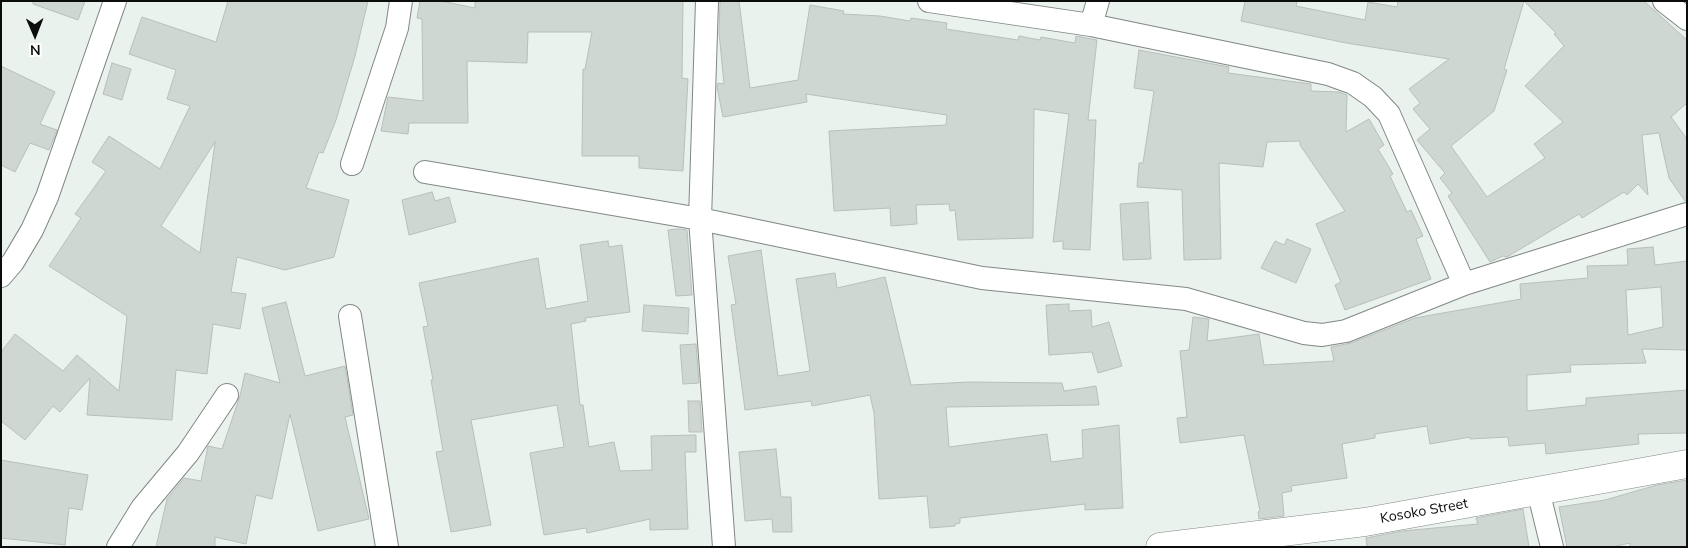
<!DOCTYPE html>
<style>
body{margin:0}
#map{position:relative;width:1688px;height:548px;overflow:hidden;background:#eaf2ee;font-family:Mulish,sans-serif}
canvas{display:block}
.frame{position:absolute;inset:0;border:2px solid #0a0d0c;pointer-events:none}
.north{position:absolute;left:10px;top:10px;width:50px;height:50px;-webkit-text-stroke:4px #fff;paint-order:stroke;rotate:179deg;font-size:14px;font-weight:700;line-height:20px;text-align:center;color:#0a0d0c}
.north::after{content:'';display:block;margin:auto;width:18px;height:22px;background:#0a0d0c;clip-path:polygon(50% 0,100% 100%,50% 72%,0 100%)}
</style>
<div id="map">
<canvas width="1688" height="548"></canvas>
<div class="frame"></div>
<div class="north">N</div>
</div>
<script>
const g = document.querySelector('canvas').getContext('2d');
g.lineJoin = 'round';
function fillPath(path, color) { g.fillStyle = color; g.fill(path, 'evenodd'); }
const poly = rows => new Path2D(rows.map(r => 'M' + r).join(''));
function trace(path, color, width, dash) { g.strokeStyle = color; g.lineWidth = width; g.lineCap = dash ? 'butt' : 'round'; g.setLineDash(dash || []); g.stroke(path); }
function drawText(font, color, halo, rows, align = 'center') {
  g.font = font + ' Mulish,sans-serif'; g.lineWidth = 4; g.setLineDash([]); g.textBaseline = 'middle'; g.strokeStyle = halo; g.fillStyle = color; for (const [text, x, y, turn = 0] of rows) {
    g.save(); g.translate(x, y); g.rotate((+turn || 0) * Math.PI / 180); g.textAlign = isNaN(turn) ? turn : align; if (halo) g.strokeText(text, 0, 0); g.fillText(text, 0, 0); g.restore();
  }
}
const building = poly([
 [33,1,85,1,78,20,33,4,33,1],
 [228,1,368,1,355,56,336,120,323,153,319,152,306,188,349,200,334,257,285,270,237,257,231,292,246,294,240,329,213,324,207,374,176,370,172,420,87,415,90,378,60,412,53,406,25,440,1,421,1,352,15,334,63,371,77,355,119,391,127,316,49,266,81,218,75,214,106,171,92,162,109,136,160,169,190,106,167,99,176,70,129,54,142,17,216,42,228,1],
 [215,142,200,253,161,226,215,142],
 [420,1,441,1,475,8,475,1,683,1,682,78,688,79,683,171,639,168,639,156,582,156,583,69,585,69,592,32,528,32,527,63,467,61,468,123,409,123,408,134,381,131,388,97,423,101,422,19,417,18,420,1],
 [720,1,739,1,750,88,798,80,810,5,844,11,843,14,880,16,910,21,911,18,947,23,946,29,1018,40,1019,36,1040,40,1041,37,1075,43,1076,36,1097,40,1088,120,1096,120,1090,250,1063,249,1063,241,1053,242,1069,114,1034,109,1033,238,958,240,955,210,950,211,949,204,916,205,917,224,891,226,890,208,834,211,829,131,946,125,947,115,806,94,807,102,723,117,717,87,718,83,724,84,719,32,720,1],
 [1245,1,1297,1,1296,6,1365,20,1368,2,1397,7,1398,1,1524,1,1504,69,1507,70,1494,111,1451,146,1487,197,1545,158,1534,144,1563,122,1525,86,1564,46,1554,34,1556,33,1524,1,1644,1,1687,40,1687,103,1671,117,1687,139,1687,201,1685,201,1669,178,1659,133,1642,135,1648,195,1638,184,1627,195,1624,192,1582,218,1579,214,1507,257,1503,256,1490,262,1448,196,1452,193,1440,178,1445,173,1417,140,1430,129,1413,109,1420,103,1409,89,1449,59,1346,43,1241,21,1245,1],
 [1139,50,1229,67,1228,73,1311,84,1311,91,1339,92,1347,95,1346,132,1369,119,1384,145,1378,149,1393,174,1390,176,1407,212,1411,210,1423,236,1416,239,1431,279,1345,310,1335,285,1341,282,1316,224,1345,211,1300,145,1300,141,1267,142,1263,167,1219,163,1221,259,1184,260,1182,190,1137,187,1139,163,1143,163,1154,91,1134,88,1139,50],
 [112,63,131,69,122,100,103,94,112,63],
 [1,66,55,92,40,124,57,130,49,150,30,143,15,172,1,165,1,66],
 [432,192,435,201,449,197,456,222,409,235,402,200,432,192],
 [1148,202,1151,259,1123,260,1120,204,1148,202],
 [678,229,687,230,692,295,676,296,668,230,678,229],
 [1287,239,1311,249,1296,283,1261,268,1275,241,1284,245,1287,239],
 [608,241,609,247,622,245,630,312,585,318,586,321,571,324,580,405,583,405,589,447,614,442,620,471,652,470,651,436,696,435,696,452,685,452,688,529,650,530,650,519,587,533,586,528,544,535,530,453,564,447,557,405,471,420,491,525,451,532,436,452,443,451,431,380,433,380,423,327,428,326,419,283,538,258,546,309,588,301,580,245,608,241],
 [1653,247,1655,265,1687,261,1687,350,1642,349,1646,363,1570,365,1571,372,1527,375,1527,411,1586,405,1586,398,1687,390,1687,433,1638,434,1639,444,1546,454,1545,443,1509,446,1508,437,1470,439,1470,437,1430,444,1427,426,1375,434,1375,438,1342,444,1347,478,1291,486,1292,491,1282,493,1284,516,1259,519,1258,512,1260,511,1244,435,1180,443,1177,418,1187,417,1180,351,1189,350,1193,317,1209,319,1207,341,1259,334,1264,365,1334,361,1331,347,1351,343,1415,318,1521,299,1520,284,1588,278,1587,266,1628,265,1627,249,1653,247],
 [1661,287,1663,327,1628,335,1626,290,1661,287],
 [761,250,778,376,810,371,796,279,835,273,837,288,885,277,911,385,969,382,1062,383,1064,391,1096,386,1099,405,946,407,949,447,1047,434,1051,462,1083,458,1082,430,1119,425,1123,508,1085,510,1085,504,960,518,960,523,955,524,955,526,930,528,927,496,879,499,874,413,870,395,812,406,811,401,745,410,731,305,736,304,728,256,761,250],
 [286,302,305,376,345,366,353,415,345,417,369,519,318,531,290,414,272,499,256,495,246,544,215,537,215,547,156,547,167,499,184,478,201,481,208,446,222,449,240,396,245,373,280,383,262,308,286,302],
 [1069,304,1069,311,1091,310,1092,327,1109,322,1122,366,1098,373,1092,352,1049,355,1046,305,1069,304],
 [644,305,689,308,688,334,642,331,644,305],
 [696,344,699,383,683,384,680,345,696,344],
 [688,401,700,401,702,432,689,432,688,401],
 [776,449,781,497,791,497,792,532,773,532,772,519,745,521,739,452,776,449],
 [1,460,88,475,82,510,69,508,65,545,1,538,1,460],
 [1687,480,1687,547,1630,547,1630,543,1612,547,1567,547,1559,507,1605,500,1657,485,1687,480],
 [1523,509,1529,547,1367,547,1366,538,1402,531,1478,524,1476,518,1523,509]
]);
const minor = poly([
 [707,1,700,219,724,547],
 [929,1,1091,25,1328,74,1353,83,1373,97,1389,114,1464,284],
 [1664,1,1687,19],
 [1091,25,1098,1],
 [352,164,397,28,401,1],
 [425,172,700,219,982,278,1186,299,1304,333,1322,335,1346,331,1464,284,1687,214],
 [1,276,13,262,32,230,47,197,115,1],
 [350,316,387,547],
 [1538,490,1552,547],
 [118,547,142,508,188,453,227,395]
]);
const tertiary = poly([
 [1160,547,1365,522,1687,464]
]);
const streetNames = [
 ["Kosoko Street",1424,511,-10]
];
fillPath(building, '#cfd7d3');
trace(building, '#b7bfbb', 1);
trace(minor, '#818885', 24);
trace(tertiary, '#818885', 29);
trace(minor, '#fff', 22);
trace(tertiary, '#fff', 28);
drawText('14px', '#0a0d0c', '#fff', streetNames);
</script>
